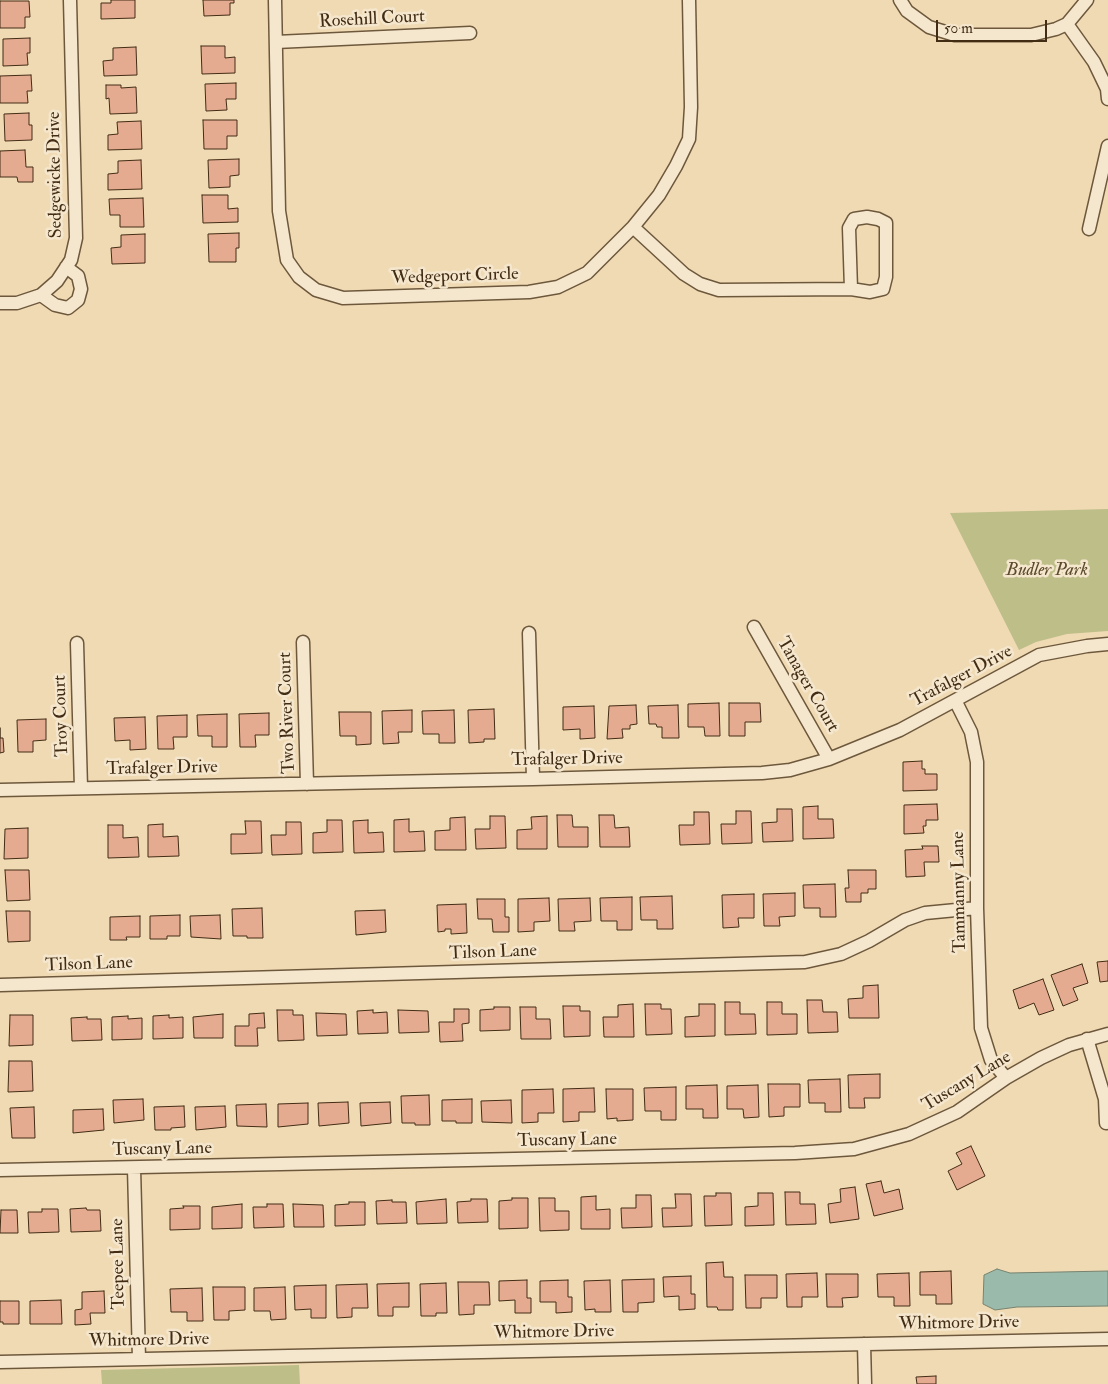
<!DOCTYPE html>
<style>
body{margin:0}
#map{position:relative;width:1108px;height:1384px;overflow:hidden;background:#f0dab4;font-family:"IM FELL Double Pica",serif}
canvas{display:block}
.scale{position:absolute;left:936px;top:20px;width:111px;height:22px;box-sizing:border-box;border:2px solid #422c14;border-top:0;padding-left:6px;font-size:15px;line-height:18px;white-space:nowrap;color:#422c14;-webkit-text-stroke:4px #f5e7ce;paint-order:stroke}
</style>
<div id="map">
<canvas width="1108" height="1384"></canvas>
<div class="scale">50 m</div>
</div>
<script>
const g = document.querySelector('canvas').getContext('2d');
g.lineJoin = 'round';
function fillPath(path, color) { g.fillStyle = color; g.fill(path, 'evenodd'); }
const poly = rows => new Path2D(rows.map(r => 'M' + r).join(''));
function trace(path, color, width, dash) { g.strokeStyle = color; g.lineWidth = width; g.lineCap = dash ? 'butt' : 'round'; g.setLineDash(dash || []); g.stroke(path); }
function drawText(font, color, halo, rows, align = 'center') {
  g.font = font + ' "IM FELL Double Pica",serif'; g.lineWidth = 5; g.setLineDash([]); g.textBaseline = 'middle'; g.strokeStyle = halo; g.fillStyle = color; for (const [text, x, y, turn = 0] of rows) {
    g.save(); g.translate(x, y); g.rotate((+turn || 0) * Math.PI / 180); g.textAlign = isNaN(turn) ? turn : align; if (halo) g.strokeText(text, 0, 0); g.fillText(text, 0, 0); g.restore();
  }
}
const green = poly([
 [1108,509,1108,631,1067,634,1036,642,1019,650,950,513],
 [299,1365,300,1384,102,1384,101,1370]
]);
const water = poly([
 [997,1269,1010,1273,1108,1271,1108,1306,1017,1307,995,1310,983,1304,984,1275,997,1269]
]);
const building = poly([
 [111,0,135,0,135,18,101,19,101,3,111,3,111,0],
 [203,0,234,0,234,3,230,3,230,15,204,16,203,0],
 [0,1,29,1,30,17,25,17,25,28,0,28,0,1],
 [30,38,30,53,27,53,28,65,3,66,3,39,30,38],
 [201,46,225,46,225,58,235,57,235,73,202,74,201,46],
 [136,47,137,75,104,76,103,61,113,60,113,48,136,47],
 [31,75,32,91,27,91,28,103,0,103,0,76,31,75],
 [236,83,236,99,226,99,227,110,206,111,205,84,236,83],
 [106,85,121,85,121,88,136,87,137,113,110,114,109,98,106,99,106,85],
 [29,113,29,125,32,125,32,140,5,141,4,114,29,113],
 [203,120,237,120,237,136,227,136,227,149,204,149,203,120],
 [141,121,142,149,108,150,108,135,118,134,117,122,141,121],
 [25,150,26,167,33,167,33,182,18,182,17,177,0,177,0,151,25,150],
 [239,159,239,175,230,176,230,187,209,188,208,160,239,159],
 [141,160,142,189,108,190,108,174,118,173,118,161,141,160],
 [202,195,228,195,228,209,238,208,238,222,203,223,202,195],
 [143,198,144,227,120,227,120,215,110,215,109,199,143,198],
 [239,233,239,248,236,248,236,262,209,262,208,234,239,233],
 [145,234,145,263,112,264,111,248,121,247,121,235,145,234],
 [719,703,720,736,705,736,704,727,688,727,688,704,719,703],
 [729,703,760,703,761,722,745,722,745,736,729,736,729,703],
 [636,705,637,724,630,725,630,729,622,729,623,738,607,739,609,706,636,705],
 [678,705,679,738,662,738,662,727,657,727,656,724,649,724,648,706,678,705],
 [594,706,595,738,580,739,580,729,563,730,563,707,594,706],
 [494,709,495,739,484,739,484,742,469,743,468,710,494,709],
 [412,710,412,732,398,732,399,743,383,744,382,711,412,710],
 [454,710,455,743,439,743,439,734,423,734,422,711,454,710],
 [339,712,371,712,371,744,356,745,356,736,340,736,339,712],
 [269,713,269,735,255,735,256,747,240,747,239,714,269,713],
 [227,714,227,747,212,747,212,736,198,736,197,715,227,714],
 [187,715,187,737,173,737,174,749,158,749,157,716,187,715],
 [145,717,146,749,130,750,130,740,115,741,114,718,145,717],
 [46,719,46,740,33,741,33,752,18,752,17,720,46,719],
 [0,728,0,738,3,738,4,752,0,753,0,728],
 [922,761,922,769,925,769,925,774,937,774,937,790,903,791,903,762,922,761],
 [937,804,938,820,926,820,926,826,923,826,924,833,904,834,904,805,937,804],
 [818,806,818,819,833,819,834,838,803,839,803,807,818,806],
 [777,809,792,809,793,841,763,842,762,823,777,822,777,809],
 [736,811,751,811,752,843,722,844,721,824,736,824,736,811],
 [694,812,709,812,710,844,680,845,679,825,694,825,694,812],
 [557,815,572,815,573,827,588,827,588,847,558,847,557,815],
 [599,815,614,815,615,828,629,827,630,847,600,847,599,815],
 [490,816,505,816,506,848,476,849,475,829,490,829,490,816],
 [547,816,547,849,517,849,517,830,532,829,531,817,547,816],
 [465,817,466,850,435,850,435,831,450,830,450,818,465,817],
 [409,819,409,832,424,831,425,851,394,852,394,820,409,819],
 [327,820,342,820,343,852,313,853,313,833,327,832,327,820],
 [368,820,368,833,383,832,384,852,354,853,353,821,368,820],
 [245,821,261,821,262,853,231,854,231,834,246,834,245,821],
 [286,822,301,822,302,854,272,855,271,835,286,835,286,822],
 [163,824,163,837,178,836,179,856,148,857,148,825,163,824],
 [108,825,123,825,123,838,138,837,139,857,108,858,108,825],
 [28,828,28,858,4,859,5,829,28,828],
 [922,846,938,846,939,862,924,862,925,876,906,877,905,850,923,849,922,846],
 [5,870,29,870,30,900,7,901,5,870],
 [848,870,876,870,876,889,868,889,868,893,861,893,861,902,846,902,845,888,849,888,848,870],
 [835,884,836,917,820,917,820,908,804,908,803,885,835,884],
 [795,893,795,916,779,917,780,926,764,926,763,894,795,893],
 [754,894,754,918,738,918,739,927,723,928,722,895,754,894],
 [672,896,673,929,657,929,657,920,641,920,640,897,672,896],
 [632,897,632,930,617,930,617,921,601,921,600,898,632,897],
 [549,898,550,921,534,922,534,931,518,932,518,899,549,898],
 [590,898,591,921,574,922,575,931,559,931,558,899,590,898],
 [477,899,505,899,505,917,509,917,509,932,493,932,492,919,478,919,477,899],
 [466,904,467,933,451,934,451,929,445,929,445,931,438,932,437,905,466,904],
 [262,908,263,938,247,938,247,936,233,936,232,909,262,908],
 [385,910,386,932,356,935,355,911,385,910],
 [6,911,30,911,30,941,8,942,6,911],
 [180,915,180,936,167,936,167,939,150,939,150,916,180,915],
 [220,915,221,939,191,937,190,916,220,915],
 [140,916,140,937,126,937,127,940,110,940,110,917,140,916],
 [1108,961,1108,981,1100,982,1097,962,1108,961],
 [1082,964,1088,983,1073,988,1078,1000,1063,1006,1051,975,1082,964],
 [1043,979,1054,1010,1039,1015,1034,1003,1019,1009,1013,990,1043,979],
 [878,985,879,1018,849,1018,848,999,863,998,863,986,878,985],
 [807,1000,822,1000,823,1012,837,1012,838,1032,808,1033,807,1000],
 [725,1002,740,1002,740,1014,755,1014,756,1034,725,1035,725,1002],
 [767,1002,782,1002,782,1014,797,1014,797,1034,767,1035,767,1002],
 [633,1004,634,1037,604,1037,603,1017,618,1017,618,1005,633,1004],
 [645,1004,661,1004,661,1009,671,1009,672,1034,646,1035,645,1004],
 [699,1004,715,1004,715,1036,685,1037,685,1017,699,1016,699,1004],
 [563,1006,580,1006,580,1011,590,1011,590,1036,564,1037,563,1006],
 [494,1007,510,1007,510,1030,480,1031,480,1010,494,1009,494,1007],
 [520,1007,536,1007,536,1019,550,1019,551,1039,521,1039,520,1007],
 [454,1009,469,1009,469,1023,462,1024,463,1041,440,1042,439,1022,454,1022,454,1009],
 [277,1010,293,1010,293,1015,303,1015,304,1040,278,1041,277,1010],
 [373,1010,373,1013,387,1012,388,1033,358,1034,357,1011,373,1010],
 [398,1010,428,1011,429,1032,399,1033,398,1010],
 [264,1013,265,1028,257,1028,258,1046,235,1046,235,1026,249,1026,249,1014,264,1013],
 [316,1013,346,1014,347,1035,317,1036,316,1013],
 [223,1014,223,1038,194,1038,193,1017,223,1014],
 [10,1015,33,1015,33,1045,9,1046,10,1015],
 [169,1015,169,1018,183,1017,183,1038,153,1039,153,1016,169,1015],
 [128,1016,128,1019,142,1018,142,1039,112,1040,112,1017,128,1016],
 [87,1017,87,1019,101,1019,102,1040,72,1041,71,1018,87,1017],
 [9,1061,32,1061,33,1091,8,1092,9,1061],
 [880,1074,880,1098,864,1098,865,1108,849,1108,848,1075,880,1074],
 [840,1079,841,1112,825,1112,825,1103,809,1103,808,1080,840,1079],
 [768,1084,800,1084,800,1107,784,1107,784,1116,769,1117,768,1084],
 [717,1085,718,1118,703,1118,703,1109,686,1109,686,1086,717,1085],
 [758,1085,759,1117,744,1118,743,1109,727,1109,727,1086,758,1085],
 [676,1087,676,1120,661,1120,661,1111,645,1111,644,1088,676,1087],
 [594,1088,595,1112,579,1112,579,1121,563,1122,563,1089,594,1088],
 [553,1089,554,1113,538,1113,538,1122,522,1123,522,1090,553,1089],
 [606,1089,633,1089,633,1120,617,1121,617,1118,607,1119,606,1089],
 [429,1095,430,1125,415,1125,415,1123,402,1123,401,1096,429,1095],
 [143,1099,144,1120,114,1123,113,1100,143,1099],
 [472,1099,472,1123,456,1123,456,1121,442,1121,442,1100,472,1099],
 [511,1100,512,1123,482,1122,481,1101,511,1100],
 [348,1102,349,1123,319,1126,318,1103,348,1102],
 [390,1102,391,1123,361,1126,360,1103,390,1102],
 [308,1103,308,1124,278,1127,278,1104,308,1103],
 [266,1104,267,1127,237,1126,236,1105,266,1104],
 [184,1106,185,1127,171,1128,171,1130,155,1130,154,1107,184,1106],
 [225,1106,226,1127,196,1130,195,1107,225,1106],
 [34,1107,35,1138,12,1138,10,1108,34,1107],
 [103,1109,104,1130,73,1133,73,1110,103,1109],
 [971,1146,985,1176,957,1190,948,1171,962,1164,956,1153,971,1146],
 [881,1181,884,1193,899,1189,903,1209,874,1216,866,1184,881,1181],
 [855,1187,859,1219,830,1223,828,1204,841,1202,840,1189,855,1187],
 [785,1192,800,1192,800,1204,815,1204,816,1224,786,1225,785,1192],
 [716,1193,731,1193,732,1225,705,1226,704,1196,716,1196,716,1193],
 [758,1193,773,1193,774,1225,745,1226,745,1207,758,1206,758,1193],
 [675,1194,691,1194,692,1226,663,1227,662,1208,676,1208,675,1194],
 [636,1195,651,1195,652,1227,622,1228,621,1208,636,1208,636,1195],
 [596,1196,596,1210,610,1209,610,1229,581,1229,581,1197,596,1196],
 [512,1198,528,1198,528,1228,499,1229,499,1201,512,1200,512,1198],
 [539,1198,555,1198,555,1211,569,1211,569,1230,540,1231,539,1198],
 [446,1199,447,1223,417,1224,416,1202,446,1199],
 [471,1199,487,1199,488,1222,458,1223,457,1202,471,1201,471,1199],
 [392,1200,392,1202,406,1202,407,1223,377,1224,376,1201,392,1200],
 [349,1202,365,1202,365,1225,335,1226,335,1205,349,1204,349,1202],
 [242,1204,242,1228,212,1229,212,1207,242,1204],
 [267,1204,283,1204,284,1227,254,1228,253,1207,267,1207,267,1204],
 [293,1204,323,1205,324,1227,294,1227,293,1204],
 [183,1206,200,1206,200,1229,170,1230,170,1209,184,1208,183,1206],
 [86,1208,87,1210,100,1210,101,1231,71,1232,70,1209,86,1208],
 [42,1209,58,1209,59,1232,29,1233,28,1212,42,1212,42,1209],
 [1,1210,17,1210,18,1233,0,1233,1,1210],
 [723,1262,724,1277,733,1277,733,1310,718,1310,717,1307,707,1307,706,1263,723,1262],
 [951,1271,952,1304,936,1304,936,1295,920,1295,920,1272,951,1271],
 [817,1273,818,1297,802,1297,802,1307,787,1307,786,1274,817,1273],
 [909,1273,910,1306,894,1306,894,1297,878,1297,877,1274,909,1273],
 [826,1274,858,1274,858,1297,842,1298,843,1307,827,1307,826,1274],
 [745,1275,777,1275,777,1298,761,1298,761,1308,746,1308,745,1275],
 [691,1276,691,1294,695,1294,695,1309,679,1310,679,1296,664,1297,663,1277,691,1276],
 [654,1279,654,1302,638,1303,638,1312,623,1312,622,1280,654,1279],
 [527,1280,527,1298,531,1298,531,1313,515,1313,515,1300,499,1301,499,1281,527,1280],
 [568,1280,568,1297,572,1297,572,1312,556,1313,556,1302,540,1302,540,1281,568,1280],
 [610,1280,611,1312,595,1312,595,1309,585,1310,584,1281,610,1280],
 [458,1282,489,1282,490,1305,474,1305,474,1314,459,1315,458,1282],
 [409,1283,409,1307,393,1307,393,1316,378,1316,377,1284,409,1283],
 [446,1283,447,1313,436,1313,436,1316,421,1316,420,1284,446,1283],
 [367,1284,368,1308,352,1308,352,1317,337,1318,336,1285,367,1284],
 [326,1285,326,1318,311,1318,311,1309,295,1310,294,1286,326,1285],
 [213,1287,245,1287,245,1310,229,1311,229,1320,214,1320,213,1287],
 [285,1287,286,1319,271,1320,270,1311,254,1311,254,1288,285,1287],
 [202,1288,203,1321,187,1321,187,1312,171,1312,170,1289,202,1288],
 [104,1291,105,1313,90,1313,91,1324,75,1325,75,1310,82,1309,82,1292,104,1291],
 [61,1300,62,1324,30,1324,30,1301,61,1300],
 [0,1301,19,1301,19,1324,3,1324,3,1322,0,1322,0,1301],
 [936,1376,936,1384,917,1384,916,1377,936,1376]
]);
const minor = poly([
 [275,0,279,211,287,260,299,277,316,290,343,298,529,292,558,287,587,273,633,227,659,195,676,166,689,139,691,107,689,0],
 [900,0,907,11,929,27,955,35,1031,35,1056,29,1067,24,1087,0],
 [1067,24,1094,62,1107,89,1108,99],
 [276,42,470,33],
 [633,227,684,274,700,284,719,290,851,289,870,292,883,289,886,277,886,223,878,219,867,217,854,219,849,228,851,289],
 [1089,229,1108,146],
 [41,295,55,305,68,308,78,300,81,289,78,276,66,267],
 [0,303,17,303,41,295,57,281,71,260,76,238,70,0],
 [754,627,829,759],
 [529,633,533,779],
 [303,642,307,784],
 [77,643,81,788],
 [956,702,971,732,977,762,977,908,981,1028,991,1060,1006,1078],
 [0,790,533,779,762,773,790,770,829,759,900,730,1039,655,1087,646,1108,644],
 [0,985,805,962,841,954,869,941,905,920,925,913,977,908],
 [1087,1039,1105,1099,1106,1123],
 [134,1168,139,1359],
 [0,1170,795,1153,854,1149,909,1134,957,1112,1006,1078,1041,1058,1069,1045,1108,1034],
 [864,1344,865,1384],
 [0,1362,1108,1339]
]);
const streetNames = [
 ["Rosehill Court",372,20,-3],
 ["Sedgewicke Drive",56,175,-91],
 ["Wedgeport Circle",455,277,-2],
 ["Trafalger Drive",962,677,-28],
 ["Tanager Court",807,685,60],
 ["Two River Court",288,713,-92],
 ["Troy Court",62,716,-92],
 ["Trafalger Drive",567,760,-1],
 ["Trafalger Drive",162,769,-1],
 ["Tammanny Lane",960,892,-91],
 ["Tilson Lane",493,953,-2],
 ["Tilson Lane",89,965,-2],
 ["Tuscany Lane",967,1082,-31],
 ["Tuscany Lane",567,1141,-1],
 ["Tuscany Lane",162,1150,-1],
 ["Teepee Lane",119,1264,-91],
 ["Whitmore Drive",959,1324,-1],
 ["Whitmore Drive",554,1333,-1],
 ["Whitmore Drive",149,1341,-1]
];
const parkNames = [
 ["Budler Park",1047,571]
];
fillPath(green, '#bebe89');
fillPath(water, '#9abbab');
trace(water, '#77826f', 1);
fillPath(building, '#e5ab91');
trace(building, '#422c14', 1);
trace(minor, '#6e583c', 15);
trace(minor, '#f5e7ce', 12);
drawText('18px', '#422c14', '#f5e7ce', streetNames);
drawText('italic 18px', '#5b492b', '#f5e7ce', parkNames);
</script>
